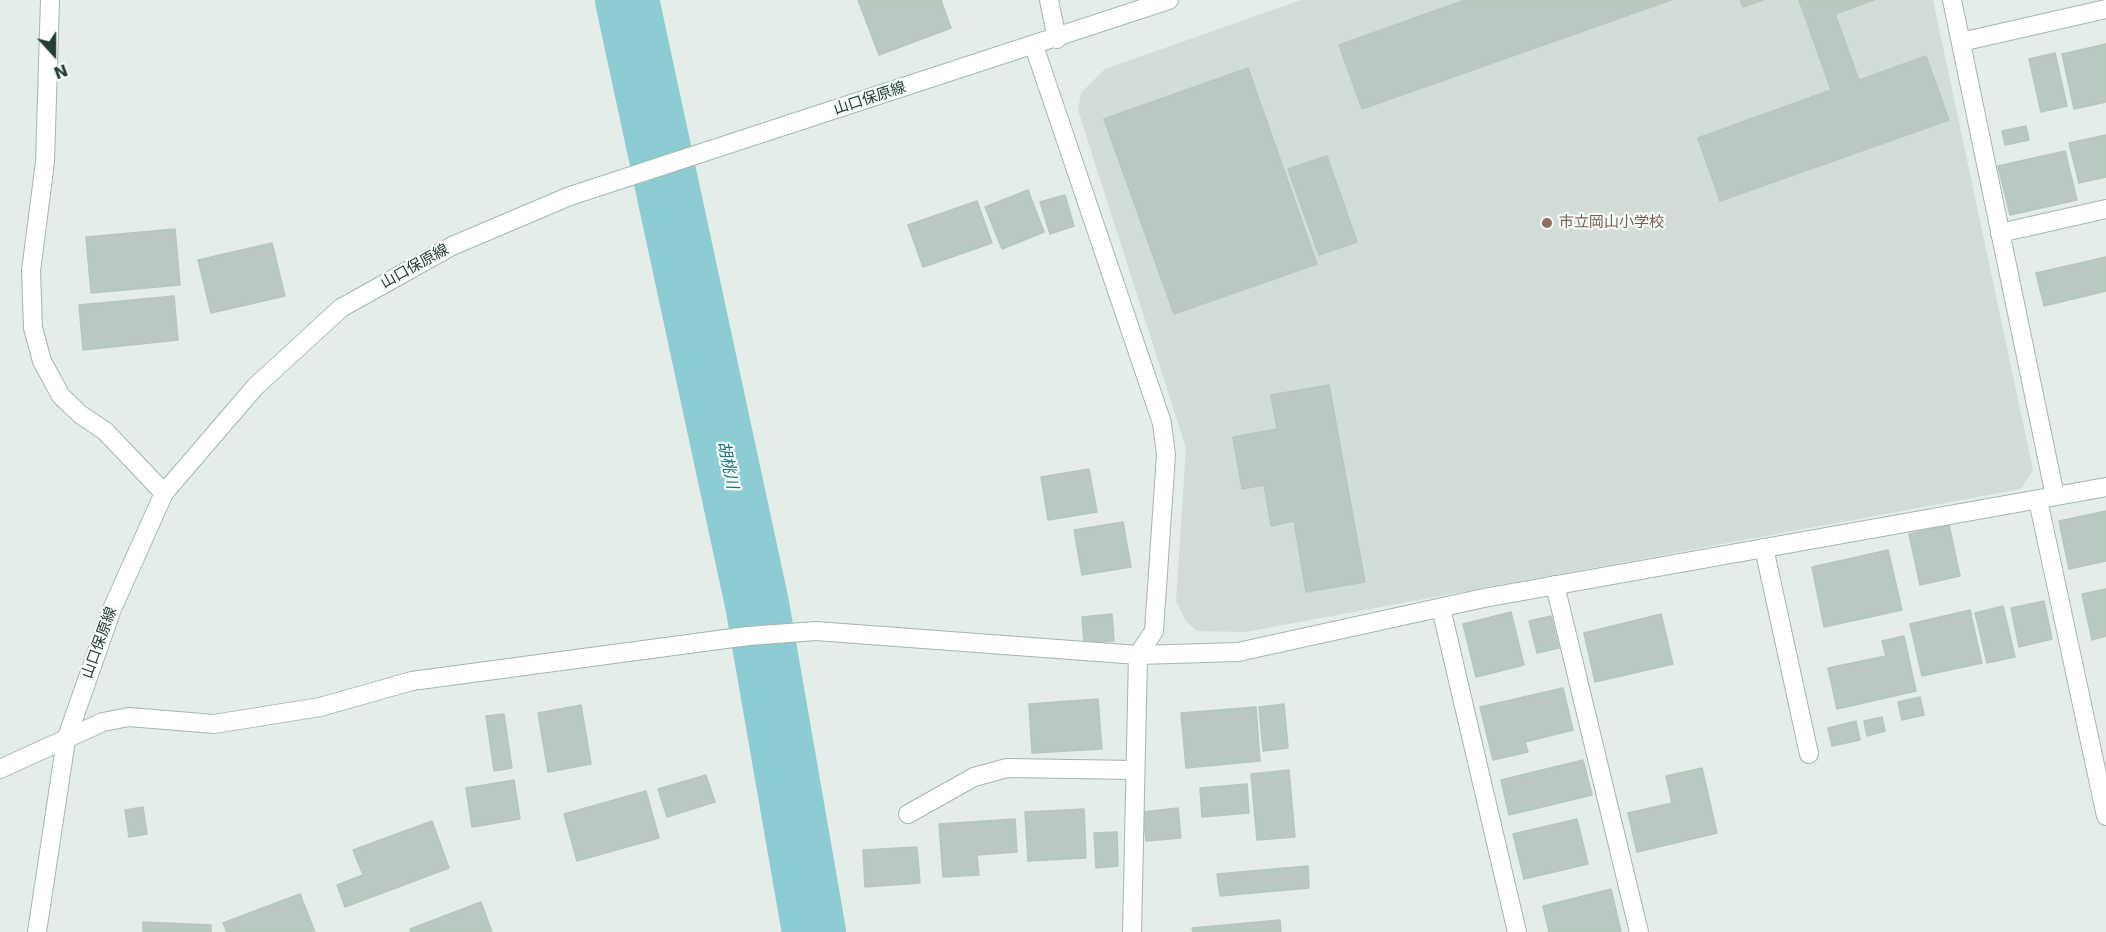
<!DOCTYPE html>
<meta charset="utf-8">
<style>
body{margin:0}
#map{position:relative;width:2106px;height:932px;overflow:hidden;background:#e4ede8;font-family:"DejaVu Sans",sans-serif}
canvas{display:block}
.north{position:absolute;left:24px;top:24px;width:60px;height:60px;-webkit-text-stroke:4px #f4faf7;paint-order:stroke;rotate:159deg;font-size:16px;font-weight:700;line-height:24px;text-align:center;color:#233f35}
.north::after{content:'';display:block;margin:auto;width:21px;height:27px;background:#233f35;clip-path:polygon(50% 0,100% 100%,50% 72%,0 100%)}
</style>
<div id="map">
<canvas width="2106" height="932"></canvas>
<div class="north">N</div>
</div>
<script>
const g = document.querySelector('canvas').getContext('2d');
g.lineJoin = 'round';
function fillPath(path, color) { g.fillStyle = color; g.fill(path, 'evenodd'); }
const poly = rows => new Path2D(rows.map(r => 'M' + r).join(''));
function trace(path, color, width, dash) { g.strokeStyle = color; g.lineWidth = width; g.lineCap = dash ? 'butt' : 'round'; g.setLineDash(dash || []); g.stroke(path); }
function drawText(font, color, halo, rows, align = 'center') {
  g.font = font + ' "DejaVu Sans","Noto Sans JP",sans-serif'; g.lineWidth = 4.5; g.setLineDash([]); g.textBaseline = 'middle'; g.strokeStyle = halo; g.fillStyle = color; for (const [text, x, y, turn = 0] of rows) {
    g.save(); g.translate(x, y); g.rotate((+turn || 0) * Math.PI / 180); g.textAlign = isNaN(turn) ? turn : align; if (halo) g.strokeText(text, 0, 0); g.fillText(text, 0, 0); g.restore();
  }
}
const built = poly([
 [1301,0,1933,0,2033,470,2021,489,1245,632,1197,631,1186,621,1176,601,1186,448,1078,110,1081,93,1105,69]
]);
const river = poly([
 [627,0,757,604,814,932]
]);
const building = poly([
 [858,0,941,0,951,28,879,55,858,0],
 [1465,0,1671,0,1362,109,1339,45,1465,0],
 [1740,0,1763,0,1743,7,1740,0],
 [1799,0,1874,0,1835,14,1859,80,1926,56,1949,120,1720,201,1698,138,1831,90,1799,0],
 [2106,44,2106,102,2074,109,2062,54,2106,44],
 [2055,53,2067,106,2041,112,2029,59,2055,53],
 [1248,68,1317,264,1174,314,1104,119,1248,68],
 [2026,126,2029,140,2005,145,2002,131,2026,126],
 [2106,135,2106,177,2079,183,2069,143,2106,135],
 [2065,151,2077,200,2010,215,1998,166,2065,151],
 [1327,156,1357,242,1319,255,1288,169,1327,156],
 [1028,190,1044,232,1002,249,985,207,1028,190],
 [1065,195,1074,226,1050,234,1040,202,1065,195],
 [977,201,992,243,923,267,908,225,977,201],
 [175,229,180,285,91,293,86,237,175,229],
 [272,243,285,296,211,313,198,260,272,243],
 [2106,257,2106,291,2044,306,2036,273,2106,257],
 [174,296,178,340,83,350,79,305,174,296],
 [1329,385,1365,582,1306,592,1294,521,1271,526,1264,485,1242,489,1233,437,1277,429,1271,395,1329,385],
 [1089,469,1097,512,1048,520,1041,477,1089,469],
 [2106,511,2106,561,2069,569,2059,521,2106,511],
 [1123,522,1131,567,1082,575,1074,530,1123,522],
 [1949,525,1960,576,1920,585,1909,534,1949,525],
 [1888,550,1902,610,1824,627,1812,567,1888,550],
 [2106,589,2106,636,2092,640,2082,594,2106,589],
 [2044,601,2052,639,2019,647,2011,608,2044,601],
 [2003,606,2015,657,1987,663,1975,613,2003,606],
 [1970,610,1982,663,1922,676,1910,624,1970,610],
 [1511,612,1524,665,1476,677,1463,624,1511,612],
 [1112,614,1114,641,1084,643,1082,617,1112,614],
 [1661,614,1673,664,1595,682,1584,633,1661,614],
 [1551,616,1559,648,1537,653,1529,621,1551,616],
 [1904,636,1916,691,1837,709,1828,668,1886,656,1882,641,1904,636],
 [1563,688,1573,730,1525,742,1528,752,1493,760,1480,707,1563,688],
 [1920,697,1924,715,1902,720,1898,702,1920,697],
 [1098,699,1102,749,1032,753,1029,704,1098,699],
 [1284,704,1288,748,1263,751,1259,707,1284,704],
 [581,705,591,764,548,772,538,713,581,705],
 [1256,707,1260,761,1186,768,1181,713,1256,707],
 [504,714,512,768,494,771,486,716,504,714],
 [1882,717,1885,731,1867,736,1864,721,1882,717],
 [1856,721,1860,740,1832,746,1828,728,1856,721],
 [1583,760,1592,795,1509,815,1501,780,1583,760],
 [1702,768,1717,833,1637,852,1628,813,1672,803,1666,776,1702,768],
 [1289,770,1295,837,1257,840,1251,774,1289,770],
 [706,775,715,802,667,817,658,789,706,775],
 [514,780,520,819,472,827,466,788,514,780],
 [1247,784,1249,813,1202,817,1200,788,1247,784],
 [646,791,659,838,577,861,564,814,646,791],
 [143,807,147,834,129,837,125,810,143,807],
 [1178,808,1181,838,1146,841,1143,812,1178,808],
 [1084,809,1086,858,1028,861,1025,812,1084,809],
 [1015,819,1017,852,977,855,979,875,943,877,939,824,1015,819],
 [1577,819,1588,864,1524,879,1513,834,1577,819],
 [432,821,449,868,345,907,337,885,363,875,353,850,432,821],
 [1117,832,1118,866,1096,868,1094,833,1117,832],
 [917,847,920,883,865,887,863,850,917,847],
 [1308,866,1309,888,1220,896,1217,874,1308,866],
 [1611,889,1621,932,1549,932,1543,906,1611,889],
 [300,894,315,932,227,932,223,923,300,894],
 [481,902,492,932,411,932,410,929,481,902],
 [1280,920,1281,932,1193,932,1192,928,1280,920],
 [143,922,211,925,211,932,143,932,143,922]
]);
const service = poly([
 [1961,42,2106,9],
 [2000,233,2106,209],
 [2038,500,2106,816],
 [1764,548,1809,754],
 [1555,585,1639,932],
 [908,814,974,777,1007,768,1135,770]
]);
const minor = poly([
 [50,0,45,162,31,271,33,328,42,361,61,396,81,415,105,431,164,493],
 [1049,0,1057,39],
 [1952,0,2055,496],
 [1034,46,1162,423,1166,455,1154,631,1138,655,1132,932],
 [1441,608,1517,932],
 [0,769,103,722,129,717,214,724,320,707,412,681,748,636,816,631,1138,655,1238,652,1484,598,2106,487]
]);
const secondary = poly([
 [37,932,66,740,112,609,164,493,255,387,341,308,452,246,570,196,1169,0]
]);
const markers = [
 [1547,223,6,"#8d6e63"]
];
const streetNames = [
 ["山口保原線",870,99,-18],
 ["山口保原線",415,267,-29],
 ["山口保原線",100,643,-70]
];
const educationNames = [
 ["市立岡山小学校",1559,223]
];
const waterNames = [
 ["胡桃川",727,465,78]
];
fillPath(built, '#d2ddd7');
trace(river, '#8cccd2', 64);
fillPath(building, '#b9c8c1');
trace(building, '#b6c7bf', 1.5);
trace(service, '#a6b5af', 20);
trace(minor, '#a6b5af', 20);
trace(secondary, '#a2b9af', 20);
trace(service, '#fff', 18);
trace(minor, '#fff', 18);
trace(secondary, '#fff', 18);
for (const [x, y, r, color] of markers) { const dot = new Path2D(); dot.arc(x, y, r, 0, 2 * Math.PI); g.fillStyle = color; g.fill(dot); trace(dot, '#f4faf7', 2); }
drawText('15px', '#233f35', '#f4faf7', streetNames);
drawText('15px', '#785e54', '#f4faf7', educationNames, 'left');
drawText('italic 16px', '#1c727b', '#f4faf7', waterNames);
</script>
